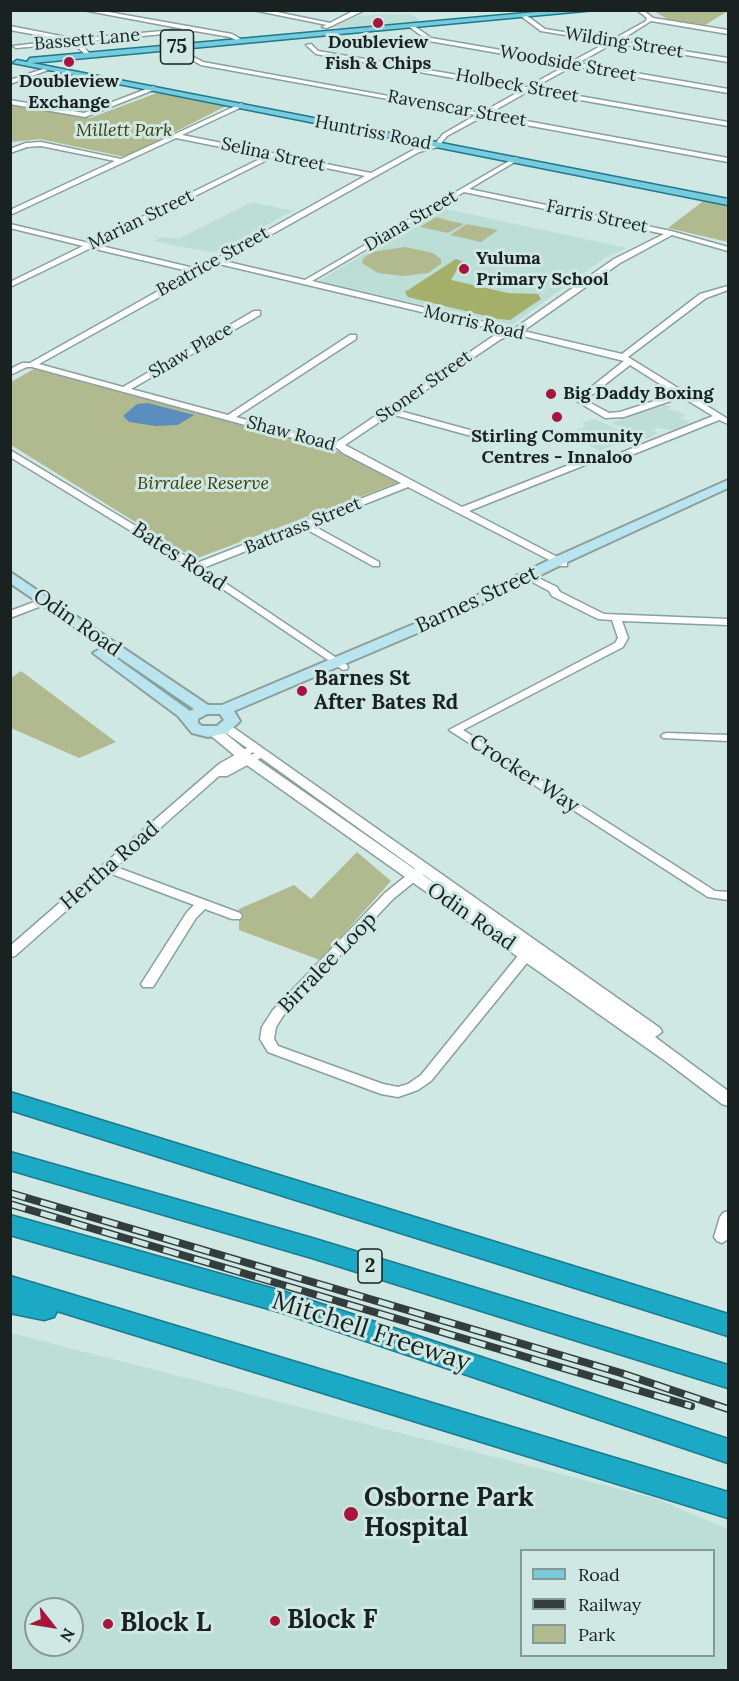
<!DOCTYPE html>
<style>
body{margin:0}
#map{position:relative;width:739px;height:1681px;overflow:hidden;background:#cfe8e3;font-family:Lora,serif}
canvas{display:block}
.frame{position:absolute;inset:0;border:12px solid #192220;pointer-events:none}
.legend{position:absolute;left:520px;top:1549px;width:195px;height:108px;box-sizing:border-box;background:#cfe8e3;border:2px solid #869995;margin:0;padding:8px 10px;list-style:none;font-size:18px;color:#192220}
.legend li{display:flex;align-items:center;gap:12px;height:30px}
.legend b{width:30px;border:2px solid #869995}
.north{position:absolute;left:24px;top:1597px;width:60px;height:60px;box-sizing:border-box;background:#cfe8e3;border:2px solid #869995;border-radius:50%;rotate:121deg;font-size:16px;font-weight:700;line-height:24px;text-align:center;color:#192220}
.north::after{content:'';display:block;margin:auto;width:21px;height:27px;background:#aa133b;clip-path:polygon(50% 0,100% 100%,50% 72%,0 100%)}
</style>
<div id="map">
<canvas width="739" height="1681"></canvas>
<div class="frame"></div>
<ul class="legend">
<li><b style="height:8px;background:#77cbdd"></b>Road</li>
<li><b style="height:8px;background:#333e3c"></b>Railway</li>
<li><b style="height:16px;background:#b1b98e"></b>Park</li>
</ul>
<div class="north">N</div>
</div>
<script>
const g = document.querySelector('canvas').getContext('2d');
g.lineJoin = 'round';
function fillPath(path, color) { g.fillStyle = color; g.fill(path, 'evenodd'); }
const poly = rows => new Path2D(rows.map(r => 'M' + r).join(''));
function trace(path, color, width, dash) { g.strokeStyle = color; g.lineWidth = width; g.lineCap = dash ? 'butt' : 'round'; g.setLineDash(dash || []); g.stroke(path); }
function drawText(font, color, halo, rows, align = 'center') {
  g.font = font + ' Lora,serif'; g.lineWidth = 6; g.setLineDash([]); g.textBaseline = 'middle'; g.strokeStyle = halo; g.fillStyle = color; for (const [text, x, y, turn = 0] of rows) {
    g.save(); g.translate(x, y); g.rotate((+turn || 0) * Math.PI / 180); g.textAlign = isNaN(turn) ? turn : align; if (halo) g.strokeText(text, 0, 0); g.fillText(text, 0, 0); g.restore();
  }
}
const built = poly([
 [406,13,387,15,412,14,422,23,346,30,334,26,358,16],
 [252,202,293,211,214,253,153,241,163,237,178,239],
 [441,208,627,248,606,257,512,325,319,281],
 [659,405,672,406,667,409,680,412,685,416,680,418,690,423,674,430,658,428,652,430,658,433,647,439,611,423],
 [594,419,633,436,616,436,620,442,600,451,565,434,586,426,582,423],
 [11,1333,654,1498,728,1529,728,1670,11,1670],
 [714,1550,714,1656,522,1656,522,1550],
 [36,1609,72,1609,72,1645,36,1645]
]);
const green = poly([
 [654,11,728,10,728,11,705,25,667,19],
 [157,93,226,106,125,157,40,139,11,142,10,101,90,118],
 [706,199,728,204,728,242,668,228],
 [436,217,450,221,464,224,448,233,420,227],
 [467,224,498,230,481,242,450,235],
 [405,247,433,253,441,259,441,264,428,273,403,276,378,273,362,263,363,259,371,252],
 [34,369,337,451,399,482,195,559,11,445,11,382],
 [21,671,116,742,79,758,11,728,11,678],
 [357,852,391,881,320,960,239,930,239,909,294,885,311,899]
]);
const forest = poly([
 [456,259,462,261,451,280,508,293,538,294,541,299,510,320,498,319,408,297,405,292]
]);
const water = poly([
 [148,403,194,415,178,425,156,426,129,422,123,416,137,404]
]);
const minor = poly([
 [83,10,97,10,232,34,244,41,241,43,230,37,195,31,79,42,91,55,88,57,73,43,16,48,13,46,65,40,10,30,10,26,76,39,184,29,83,10],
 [253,10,267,10,335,24,332,26,253,10],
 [637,10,643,10,653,18,728,30,728,34,651,21,619,41,728,58,728,62,614,43,578,63,728,89,728,93,573,66,533,88,728,122,728,126,529,91,488,114,728,158,728,162,482,117,447,136,438,147,419,152,224,261,305,280,516,157,519,159,518,160,469,189,671,231,728,247,728,251,672,235,620,263,523,331,622,354,700,294,728,286,728,290,706,298,628,357,728,419,728,424,719,420,624,458,618,458,618,454,713,416,682,397,624,417,605,418,575,400,624,361,515,334,501,339,396,410,481,433,481,437,475,437,391,414,345,445,462,507,579,461,585,461,585,465,469,511,567,562,567,566,561,566,408,487,312,525,379,562,379,566,373,566,304,528,203,568,347,665,348,667,347,669,343,670,193,569,10,457,10,450,197,563,401,483,343,453,337,448,326,447,32,367,27,367,10,375,10,369,22,363,30,363,192,272,91,248,10,287,10,282,83,246,10,228,10,224,89,243,266,156,176,138,10,215,10,210,115,161,41,146,27,147,10,153,10,149,26,143,41,142,121,159,242,103,244,106,182,135,371,173,415,149,435,144,443,134,476,115,201,65,185,56,188,54,203,62,481,113,522,90,316,54,306,45,311,44,318,51,527,87,567,65,429,41,408,26,413,25,431,38,571,62,608,42,541,31,522,17,522,15,526,15,545,29,612,40,646,21,647,18,637,10],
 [273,157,365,176,198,269,97,245,273,157],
 [464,192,664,234,614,259,514,329,312,281,464,192],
 [219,264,506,332,495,335,337,442,329,442,236,417,356,339,356,335,350,335,228,415,131,389,260,315,260,311,254,311,123,387,39,364,219,264],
 [630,365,676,394,620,412,609,413,585,400,630,365],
 [43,69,48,70,10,84,10,80,43,69],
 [154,86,156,89,85,117,10,104,10,100,84,113,154,86],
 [528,573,557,587,560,592,604,614,728,619,728,625,622,621,628,638,623,647,463,730,715,891,728,892,728,900,708,897,449,730,615,643,618,638,612,620,598,619,552,596,549,591,525,578,525,574,528,573],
 [45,598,50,601,49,603,10,618,10,611,45,598],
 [667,733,728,735,728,741,663,738,661,736,663,734,667,733],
 [254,744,260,747,258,749,242,759,262,750,268,753,266,755,227,776,219,776,116,867,240,913,242,916,240,919,232,919,205,909,196,918,153,987,143,987,141,984,187,912,194,905,109,873,15,956,10,957,10,946,219,764,254,744],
 [421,866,425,867,427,870,425,873,393,899,283,1016,276,1027,274,1039,278,1046,383,1084,398,1087,408,1084,421,1075,521,952,535,945,540,946,541,949,540,952,531,958,431,1081,418,1090,398,1097,381,1094,268,1052,260,1039,262,1027,273,1010,385,893,417,867,421,866],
 [728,1211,728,1239,722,1243,717,1241,714,1237,720,1217,723,1213,728,1211]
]);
const tertiary = poly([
 [355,10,365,10,327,28,322,27,355,10],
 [227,723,660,1028,662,1032,655,1037,728,1091,728,1106,722,1104,668,1063,244,763,210,735,208,732,210,729,220,729,254,757,463,903,222,730,220,727,222,724,227,723]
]);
const secondary = poly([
 [728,480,728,488,563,564,455,617,234,711,240,721,237,724,227,733,208,737,192,733,178,716,93,653,100,649,105,650,190,711,194,709,10,583,10,572,208,705,222,705,445,611,553,558,728,480],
 [207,714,220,714,224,720,217,726,202,726,198,723,198,719,207,714]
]);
const primary = poly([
 [559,10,595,10,32,63,728,199,728,205,13,63,17,60,27,62,30,58,559,10]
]);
const motorway = poly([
 [10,1092,728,1314,728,1336,10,1110,10,1092],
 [10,1152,312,1238,728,1365,728,1388,312,1258,10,1170,10,1152],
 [10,1215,285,1292,728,1439,728,1463,283,1313,10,1235,10,1215],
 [10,1276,728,1492,728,1518,57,1311,54,1317,44,1320,10,1313,10,1276]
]);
const rail = poly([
 [10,1193,621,1373,728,1409],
 [10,1204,691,1406]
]);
const markers = [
 [378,23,6,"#aa133b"],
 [69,62,6,"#aa133b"],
 [464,269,6,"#aa133b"],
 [551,394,6,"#aa133b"],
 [557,417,6,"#aa133b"],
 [302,691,6,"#aa133b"],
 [351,1514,8,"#aa133b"],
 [275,1621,6,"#aa133b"],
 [108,1624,6,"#aa133b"]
];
const farStreetnames = [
 ["Bassett Lane",87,40,-5],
 ["Wilding Street",624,43,9],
 ["Woodside Street",568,64,10],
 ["Holbeck Street",517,86,10],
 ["Ravenscar Street",457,109,10],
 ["Huntriss Road",373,133,11],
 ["Selina Street",273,155,12],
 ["Farris Street",597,217,12],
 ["Marian Street",141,220,-26],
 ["Diana Street",411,221,-30],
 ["Beatrice Street",213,262,-29],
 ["Morris Road",474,323,13],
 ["Shaw Place",191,351,-30],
 ["Stoner Street",424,387,-35],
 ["Shaw Road",291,434,15],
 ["Battrass Street",303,526,-22]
];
const farPoinames = [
 ["Doubleview",378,43],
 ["Fish & Chips",378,64],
 ["Doubleview",69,82],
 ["Exchange",69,103],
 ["Yuluma",476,259,"left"],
 ["Primary School",476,280,"left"],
 ["Big Daddy Boxing",563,394,"left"],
 ["Stirling Community",557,437],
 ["Centres - Innaloo",557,458]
];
const farParknames = [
 ["Millett Park",124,131],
 ["Birralee Reserve",203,484]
];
const shields = [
 [177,47,33],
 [370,1266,24]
];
const shieldNames = [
 ["75",177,47],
 ["2",370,1266]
];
const streetNames = [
 ["Bates Road",179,557,33],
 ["Barnes Street",477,600,-25],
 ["Odin Road",77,623,35],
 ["Crocker Way",524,774,33],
 ["Hertha Road",110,866,-41],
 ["Odin Road",471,917,35],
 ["Birralee Loop",328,963,-46]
];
const poiNames = [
 ["Barnes St",314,679],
 ["After Bates Rd",314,703]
];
const nearStreetnames = [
 ["Mitchell Freeway",371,1332,18]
];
const nearPoinames = [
 ["Osborne Park",364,1499],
 ["Hospital",364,1529],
 ["Block F",287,1621],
 ["Block L",120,1624]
];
fillPath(built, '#bcded7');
fillPath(green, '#b1b98e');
fillPath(forest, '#a4af69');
fillPath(water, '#5c8dbf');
trace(minor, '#89a09c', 3);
trace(tertiary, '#89a09c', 3);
trace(secondary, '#89a09c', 4);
trace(primary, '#1b7a8c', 3);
trace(motorway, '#1b7a8c', 3);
fillPath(minor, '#fff');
fillPath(tertiary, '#fff');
fillPath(secondary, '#bbe5ee');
fillPath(primary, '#77cbdd');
fillPath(motorway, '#1ca9c6');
trace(rail, '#333e3c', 8);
trace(rail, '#cfe8e3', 5, [16]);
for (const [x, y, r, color] of markers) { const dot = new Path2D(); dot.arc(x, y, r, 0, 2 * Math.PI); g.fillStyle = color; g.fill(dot); trace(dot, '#cfe8e3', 2); }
drawText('18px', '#192220', '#cfe8e3', farStreetnames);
drawText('bold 18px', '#192220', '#cfe8e3', farPoinames);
drawText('italic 18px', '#393f08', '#cfe8e3', farParknames);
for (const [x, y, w] of shields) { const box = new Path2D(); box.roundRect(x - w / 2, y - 17, w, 34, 4.5); g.fillStyle = '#cfe8e3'; g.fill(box); trace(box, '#192220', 1.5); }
drawText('bold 20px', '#192220', null, shieldNames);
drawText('21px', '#192220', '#cfe8e3', streetNames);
drawText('bold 21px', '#192220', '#cfe8e3', poiNames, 'left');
drawText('26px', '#192220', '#cfe8e3', nearStreetnames);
drawText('bold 26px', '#192220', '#cfe8e3', nearPoinames, 'left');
</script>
